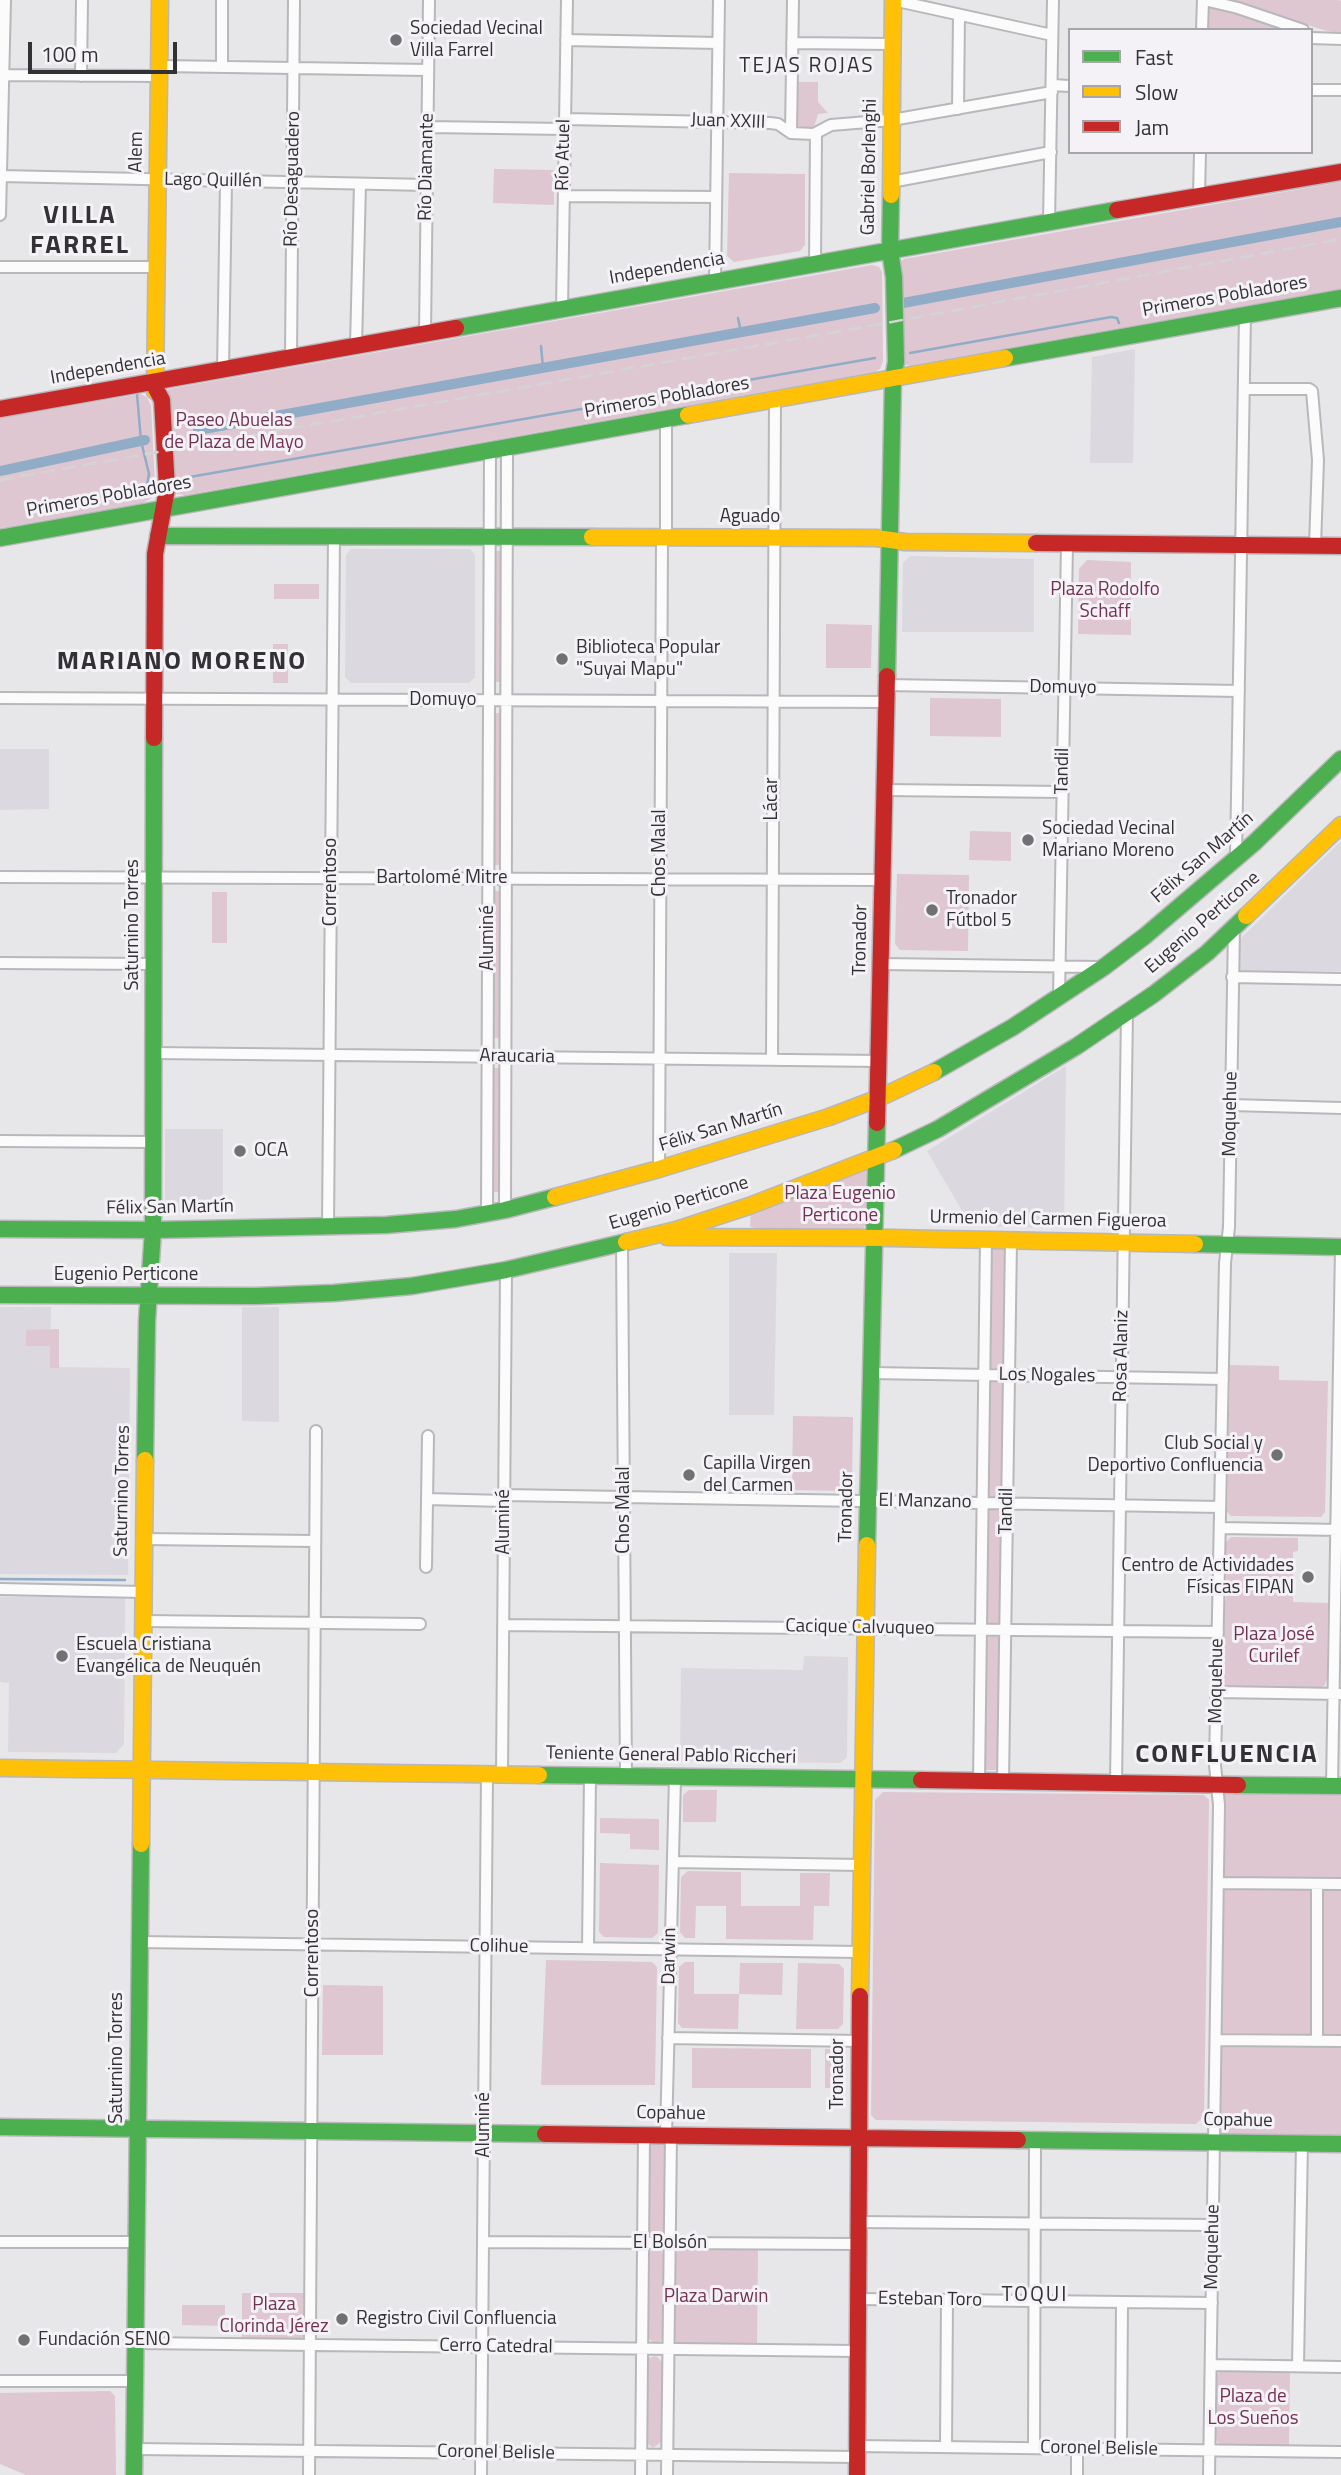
<!DOCTYPE html>
<meta charset="utf-8">
<style>
body{margin:0}
#map{position:relative;width:1341px;height:2475px;overflow:hidden;background:#e7e6e9;font-family:"Titillium Web",sans-serif}
canvas{display:block}
.legend{position:absolute;left:1068px;top:28px;width:245px;height:126px;box-sizing:border-box;background:#f4f2f7;border:2px solid #a6a5a9;margin:0;padding:9px 12px;list-style:none;font-size:21px;color:#323133}
.legend li{display:flex;align-items:center;gap:14px;height:35px}
.legend b{width:35px;border:2px solid #a6a5a9}
.scale{position:absolute;left:28px;top:42px;width:149px;height:32px;box-sizing:border-box;border:4px solid #323133;border-top:0;padding-left:9px;font-size:21px;line-height:24px;white-space:nowrap;color:#323133;-webkit-text-stroke:5px #f4f2f7;paint-order:stroke}
</style>
<div id="map">
<canvas width="1341" height="2475"></canvas>
<ul class="legend">
<li><b style="height:9px;background:#4caf50"></b>Fast</li>
<li><b style="height:9px;background:#ffc107"></b>Slow</li>
<li><b style="height:9px;background:#c62828"></b>Jam</li>
</ul>
<div class="scale">100 m</div>
</div>
<script>
const g = document.querySelector('canvas').getContext('2d');
g.lineJoin = 'round';
function fillPath(path, color) { g.fillStyle = color; g.fill(path, 'evenodd'); }
const poly = rows => new Path2D(rows.map(r => 'M' + r).join(''));
function trace(path, color, width, dash) { g.strokeStyle = color; g.lineWidth = width; g.lineCap = dash ? 'butt' : 'round'; g.setLineDash(dash || []); g.stroke(path); }
function drawText(font, color, halo, rows, align = 'center') {
  g.font = font + ' "Titillium Web",sans-serif'; g.lineWidth = 6; g.setLineDash([]); g.textBaseline = 'middle'; g.strokeStyle = halo; g.fillStyle = color; for (const [text, x, y, turn = 0] of rows) {
    g.save(); g.translate(x, y); g.rotate((+turn || 0) * Math.PI / 180); g.textAlign = isNaN(turn) ? turn : align; if (halo) g.strokeText(text, 0, 0); g.fillText(text, 0, 0); g.restore();
  }
}
const built = poly([
 [1135,349,1133,463,1090,463,1092,357],
 [351,549,470,549,475,555,475,677,469,683,351,683,345,677,346,555],
 [910,556,1034,559,1034,632,902,632,903,563],
 [0,749,49,749,49,809,0,810],
 [1341,841,1341,971,1239,971,1240,939],
 [1066,1066,1064,1228,971,1226,927,1151],
 [165,1129,223,1129,223,1213,170,1212,165,1207],
 [729,1253,777,1253,774,1415,729,1415],
 [0,1307,51,1307,50,1367,130,1368,128,1575,0,1574],
 [242,1307,279,1307,279,1422,242,1421],
 [0,1597,125,1597,124,1744,116,1753,8,1752,9,1683,0,1682],
 [804,1656,848,1657,847,1757,840,1763,680,1761,681,1668,803,1670]
]);
const green = poly([
 [1228,0,1339,0,1341,1,1341,33,1327,31],
 [1208,6,1239,13,1286,30,1207,30],
 [796,82,818,82,818,102,828,113,818,114,814,127,800,127,796,124],
 [494,169,554,170,554,205,493,203],
 [729,173,805,174,805,245,800,251,734,262,727,256],
 [1341,182,1341,289,912,365,903,365,899,263,904,259],
 [872,265,879,267,882,272,883,361,880,369,875,372,185,495,177,494,172,490,165,393,169,389],
 [141,394,147,397,151,406,155,486,153,497,143,503,0,528,0,418],
 [494,551,501,551,501,682,493,682],
 [1087,560,1131,562,1131,635,1078,634,1079,569],
 [274,584,319,584,319,599,274,599],
 [826,624,872,625,871,668,826,668],
 [273,644,288,644,288,683,273,683],
 [930,698,1001,699,1001,737,930,736],
 [493,713,501,713,500,865,492,865],
 [970,831,1011,832,1011,861,969,860],
 [897,874,969,875,968,951,900,950,895,944],
 [492,891,500,891,500,1038,492,1038],
 [212,892,227,892,227,943,212,943],
 [492,1068,501,1068,500,1192,491,1192],
 [866,1171,865,1225,862,1231,757,1230,750,1226,751,1213],
 [991,1249,1007,1249,1005,1369,990,1368],
 [59,1329,59,1368,50,1368,50,1346,26,1346,26,1330],
 [1230,1365,1279,1366,1279,1380,1328,1381,1325,1512,1321,1517,1231,1516,1227,1512],
 [989,1381,1005,1381,1003,1498,988,1498],
 [793,1416,853,1417,852,1485,846,1491,792,1490],
 [988,1508,1004,1508,1002,1624,986,1624],
 [1231,1537,1298,1538,1298,1551,1293,1552,1293,1602,1328,1603,1327,1680,1323,1688,1224,1687,1221,1684,1221,1602,1226,1601,1226,1542],
 [986,1637,1002,1637,999,1770,983,1770],
 [689,1790,717,1790,716,1822,683,1822,683,1795],
 [883,1792,1204,1795,1209,1800,1204,2116,1196,2124,876,2120,871,2115,875,1800],
 [1223,1792,1341,1793,1341,1879,1223,1878],
 [600,1818,659,1819,659,1850,630,1849,630,1834,600,1833],
 [600,1863,659,1865,658,1933,652,1938,604,1937,599,1932],
 [688,1871,741,1872,741,1906,800,1906,800,1873,830,1873,829,1906,814,1906,813,1940,726,1939,726,1906,696,1906,695,1938,685,1938,680,1932,681,1877],
 [1222,1888,1311,1889,1310,2034,1221,2033],
 [1324,1890,1341,1890,1341,2035,1322,2035],
 [546,1960,652,1962,657,1967,655,2085,541,2085],
 [685,1962,694,1962,694,1994,739,1994,740,1963,783,1963,782,1995,739,1994,738,2029,682,2028,678,2023,679,1967],
 [798,1963,839,1964,844,1969,843,2024,838,2029,796,2029],
 [323,1985,383,1986,383,2055,322,2055],
 [1221,2045,1341,2047,1341,2137,1220,2135],
 [692,2048,811,2049,811,2088,692,2088],
 [825,2049,838,2049,843,2054,842,2088,825,2088],
 [654,2141,663,2142,666,2147,665,2232,656,2238,649,2232,650,2147],
 [658,2248,665,2255,663,2335,660,2342,655,2344,648,2338,649,2255,651,2250],
 [681,2249,758,2250,757,2345,683,2345,676,2342,674,2335,674,2258,677,2252],
 [242,2293,306,2293,305,2336,299,2339,242,2339],
 [182,2305,225,2305,225,2326,182,2325],
 [656,2356,663,2363,661,2442,653,2448,646,2442,647,2362,649,2358],
 [1223,2371,1290,2371,1289,2446,1223,2445,1218,2443,1216,2438,1216,2378,1218,2373],
 [110,2391,115,2396,116,2475,26,2475,0,2464,0,2393]
]);
const stream = poly([
 [738,318,741,332],
 [541,346,543,368],
 [910,353,1111,317,1117,318,1119,323],
 [137,394,141,441,149,474,145,497],
 [178,479,875,358],
 [0,1579,125,1580]
]);
const canal = poly([
 [903,303,1341,222],
 [198,430,875,308],
 [0,471,145,440]
]);
const street = poly([
 [222,0,222,67],
 [893,0,1052,35],
 [1204,0,1238,8,1303,30],
 [1202,30,1203,0],
 [1311,38,1341,39],
 [566,40,718,43],
 [792,43,892,44],
 [160,66,428,70],
 [0,75,159,76],
 [81,76,82,0],
 [1052,85,1070,86],
 [1311,90,1341,90],
 [958,109,959,15],
 [565,119,770,123,778,124,791,133,814,134,831,125,892,120,1052,92],
 [428,127,565,129],
 [791,133,793,0],
 [0,176,427,185],
 [891,182,1051,152],
 [1199,195,1200,152],
 [564,196,716,197],
 [0,215,5,0],
 [1049,222,1053,0],
 [815,264,816,133],
 [0,267,156,267],
 [715,282,719,0],
 [562,309,567,0],
 [425,334,429,0],
 [356,346,360,184],
 [291,357,294,0],
 [223,370,226,181],
 [1244,389,1309,389,1312,391,1318,460,1315,546],
 [666,537,666,419],
 [887,685,1239,691],
 [0,698,887,702],
 [885,790,1063,792],
 [1236,856,1245,315],
 [0,877,883,880],
 [0,963,154,964],
 [882,964,1099,967],
 [1232,977,1341,979],
 [1059,996,1067,544],
 [154,1053,880,1061],
 [772,1060,775,400],
 [1231,1105,1341,1108],
 [0,1141,153,1142],
 [659,1169,662,537],
 [505,1210,507,448],
 [487,1213,490,451],
 [328,1227,334,536],
 [622,1243,626,1776],
 [871,1373,1223,1379],
 [504,1495,1220,1507],
 [427,1499,504,1501],
 [1220,1528,1341,1530],
 [144,1539,314,1541],
 [426,1567,428,1436],
 [0,1589,143,1592],
 [143,1621,420,1624],
 [503,1625,1218,1632],
 [1217,1692,1341,1694],
 [502,1774,506,1270],
 [979,1781,986,1240],
 [1003,1781,1011,1241],
 [1116,1783,1127,1012],
 [1332,1786,1341,1247],
 [673,1862,861,1865],
 [1218,1883,1341,1884],
 [139,1942,860,1952],
 [588,1948,590,1776],
 [668,2038,860,2041],
 [1216,2040,1341,2041],
 [1317,2041,1317,1884],
 [666,2135,675,1777],
 [858,2222,1213,2225],
 [0,2242,136,2242],
 [483,2242,858,2244],
 [858,2299,1212,2303],
 [136,2343,857,2351],
 [1211,2365,1341,2367],
 [1298,2366,1302,2143],
 [0,2381,135,2381],
 [857,2446,1341,2452],
 [946,2447,947,2300],
 [1034,2448,1035,2140],
 [135,2449,857,2457],
 [1121,2449,1122,2302],
 [309,2475,316,1431],
 [481,2475,487,1774],
 [641,2475,644,2135],
 [667,2475,671,2135],
 [1077,2475,1077,2449],
 [1209,2475,1219,1805,1215,1765,1225,1263,1229,1227,1234,928]
]);
const fast = poly([
 [456,328,1117,210],
 [1005,358,1341,298],
 [158,536,592,537],
 [0,538,688,415],
 [887,676,893,379,896,362,894,277,890,251,891,195],
 [934,1072,1013,1027,1104,967,1145,936,1254,843,1341,759],
 [894,1150,938,1129,1077,1046,1154,994,1207,953,1246,916],
 [0,1229,153,1230,386,1225,456,1219,505,1210,555,1197],
 [1195,1244,1341,1247],
 [0,1295,256,1296,334,1293,412,1286,506,1270,626,1242],
 [145,1460,147,1321,153,1230,154,738],
 [867,1545,877,1123],
 [539,1775,921,1780],
 [1238,1785,1341,1786],
 [0,2127,545,2134],
 [1018,2140,1341,2144],
 [134,2475,141,1844]
]);
const slow = poly([
 [891,195,893,0],
 [155,391,160,0],
 [688,415,1005,358],
 [592,537,876,538,905,542,1036,543],
 [1246,916,1341,825],
 [555,1197,659,1169,829,1117,879,1098,934,1072],
 [667,1237,891,1238,1195,1244],
 [626,1242,676,1230,749,1206,894,1150],
 [0,1768,539,1775],
 [141,1844,145,1460],
 [860,1996,867,1545]
]);
const jam = poly([
 [1117,210,1341,172],
 [0,409,456,328],
 [1036,543,1341,546],
 [154,738,155,554,167,489,162,400,156,389],
 [877,1123,887,676],
 [921,1780,1238,1785],
 [545,2134,1018,2140],
 [857,2475,860,1996]
]);
const rail = poly([
 [0,480,886,323,1341,239]
]);
const markers = [
 [396,40,7,"#717073"],
 [562,659,7,"#717073"],
 [1028,840,7,"#717073"],
 [932,910,7,"#717073"],
 [240,1151,7,"#717073"],
 [1277,1455,7,"#717073"],
 [689,1475,7,"#717073"],
 [1308,1577,7,"#717073"],
 [62,1656,7,"#717073"],
 [342,2319,7,"#717073"],
 [24,2340,7,"#717073"]
];
const poiNames = [
 ["Sociedad Vecinal",410,29],
 ["Villa Farrel",410,51],
 ["Biblioteca Popular",576,648],
 ["\"Suyai Mapu\"",576,670],
 ["Sociedad Vecinal",1042,829],
 ["Mariano Moreno",1042,851],
 ["Tronador",946,899],
 ["Fútbol 5",946,921],
 ["OCA",254,1151],
 ["Club Social y",1263,1444,"right"],
 ["Deportivo Confluencia",1263,1466,"right"],
 ["Capilla Virgen",703,1464],
 ["del Carmen",703,1486],
 ["Centro de Actividades",1294,1566,"right"],
 ["Físicas FIPAN",1294,1588,"right"],
 ["Escuela Cristiana",76,1645],
 ["Evangélica de Neuquén",76,1667],
 ["Registro Civil Confluencia",356,2319],
 ["Fundación SENO",38,2340]
];
const streetNames = [
 ["Juan XXIII",728,122,2],
 ["Alem",137,152,-89],
 ["Río Atuel",564,155,-89],
 ["Río Diamante",427,167,-89],
 ["Gabriel Borlenghi",870,167,-89],
 ["Río Desaguadero",293,179,-89],
 ["Lago Quillén",213,181,1],
 ["Independencia",667,269,-10],
 ["Primeros Pobladores",1225,297,-10],
 ["Independencia",108,369,-10],
 ["Primeros Pobladores",667,398,-10],
 ["Primeros Pobladores",109,497,-10],
 ["Aguado",750,517],
 ["Domuyo",1063,688,1],
 ["Domuyo",443,700],
 ["Tandil",1063,771,-89],
 ["Lácar",772,799,-90],
 ["Chos Malal",660,853,-90],
 ["Félix San Martín",1203,858,-41],
 ["Bartolomé Mitre",442,878],
 ["Correntoso",331,882,-90],
 ["Eugenio Perticone",1203,923,-41],
 ["Saturnino Torres",133,925,-90],
 ["Aluminé",488,938,-90],
 ["Tronador",861,940,-89],
 ["Araucaria",517,1057,1],
 ["Moquehue",1231,1114,-89],
 ["Félix San Martín",721,1128,-17],
 ["Eugenio Perticone",679,1204,-17],
 ["Félix San Martín",170,1208,-1],
 ["Urmenio del Carmen Figueroa",1048,1220,1],
 ["Eugenio Perticone",126,1275],
 ["Rosa Alaniz",1122,1356,-89],
 ["Los Nogales",1047,1376,1],
 ["Saturnino Torres",123,1491,-89],
 ["El Manzano",925,1502,1],
 ["Tronador",847,1507,-89],
 ["Chos Malal",624,1510,-90],
 ["Tandil",1007,1511,-89],
 ["Aluminé",504,1522,-90],
 ["Cacique Calvuqueo",860,1628,1],
 ["Moquehue",1217,1681,-89],
 ["Teniente General Pablo Riccheri",671,1756,1],
 ["Colihue",499,1947,1],
 ["Correntoso",313,1953,-90],
 ["Darwin",670,1956,-89],
 ["Saturnino Torres",117,2058,-90],
 ["Tronador",838,2074,-90],
 ["Copahue",671,2114,1],
 ["Copahue",1238,2121,1],
 ["Aluminé",484,2125,-90],
 ["El Bolsón",670,2243],
 ["Moquehue",1213,2247,-89],
 ["Esteban Toro",930,2300,1],
 ["Cerro Catedral",496,2347,1],
 ["Coronel Belisle",1099,2449,1],
 ["Coronel Belisle",496,2453,1]
];
const parkNames = [
 ["Paseo Abuelas",234,421],
 ["de Plaza de Mayo",234,443],
 ["Plaza Rodolfo",1105,590],
 ["Schaff",1105,612],
 ["Plaza Eugenio",840,1194],
 ["Perticone",840,1216],
 ["Plaza José",1274,1635],
 ["Curilef",1274,1657],
 ["Plaza Darwin",716,2297],
 ["Plaza",274,2305],
 ["Clorinda Jérez",274,2327],
 ["Plaza de",1253,2397],
 ["Los Sueños",1253,2419]
];
const neighbourhoodNames = [
 ["TEJAS ROJAS",807,67],
 ["TOQUI",1035,2296]
];
const districtNames = [
 ["VILLA",80,217],
 ["FARREL",80,247],
 ["MARIANO MORENO",182,663],
 ["CONFLUENCIA",1227,1756]
];
fillPath(built, '#dbd8e0');
fillPath(green, '#dec7d1');
trace(stream, '#90acc7', 2.5);
trace(canal, '#90acc7', 10);
trace(street, '#b8b7ba', 14);
trace(fast, '#b8b7ba', 19);
trace(slow, '#b8b7ba', 19);
trace(jam, '#b8b7ba', 19);
trace(street, '#fbfbfc', 10);
trace(fast, '#4caf50', 16);
trace(slow, '#ffc107', 16);
trace(jam, '#c62828', 16);
trace(rail, '#d4d4d5', 2.5, [14, 7]);
for (const [x, y, r, color] of markers) { const dot = new Path2D(); dot.arc(x, y, r, 0, 2 * Math.PI); g.fillStyle = color; g.fill(dot); trace(dot, '#f4f2f7', 2.5); }
drawText('19px', '#323133', '#f4f2f7', poiNames, 'left');
drawText('19px', '#323133', '#f4f2f7', streetNames);
drawText('19px', '#733151', '#f4f2f7', parkNames);
g.letterSpacing = '2px';
drawText('21px', '#323133', '#f4f2f7', neighbourhoodNames);
g.letterSpacing = '0px';
g.letterSpacing = '2px';
drawText('bold 26px', '#323133', '#f4f2f7', districtNames);
g.letterSpacing = '0px';
</script>
